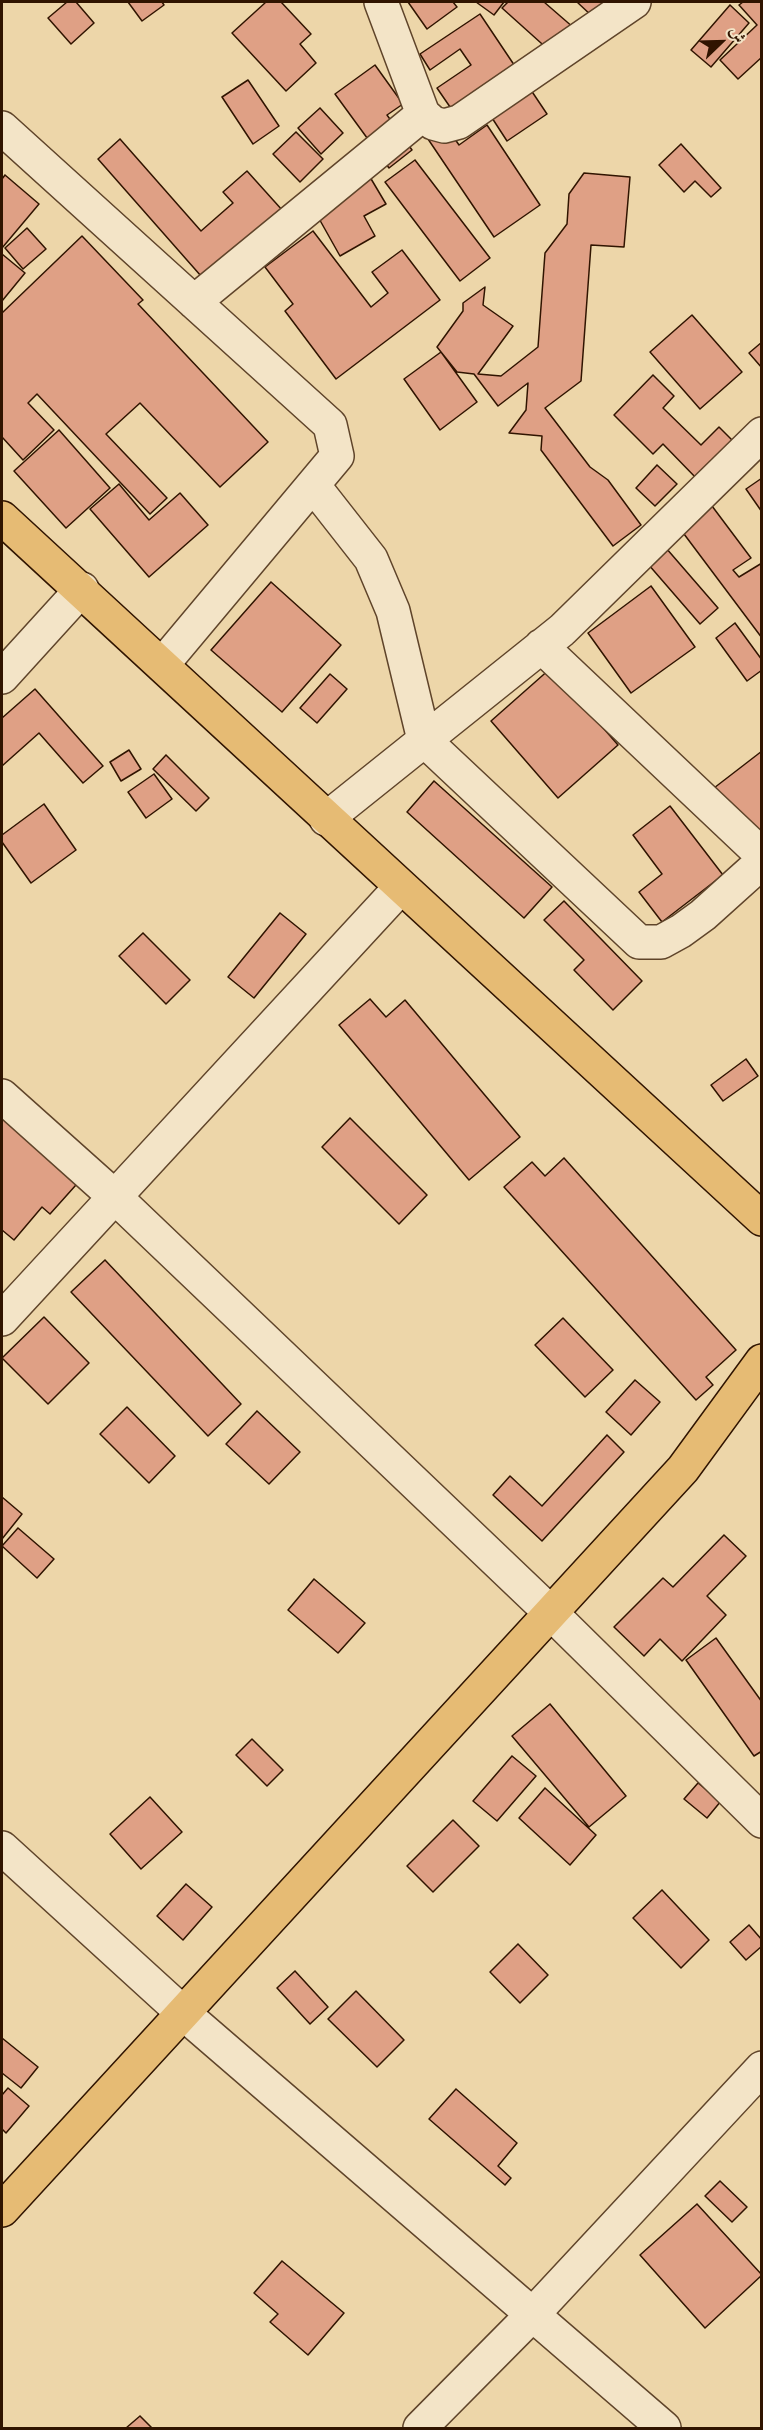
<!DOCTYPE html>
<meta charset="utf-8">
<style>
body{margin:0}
#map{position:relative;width:763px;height:2430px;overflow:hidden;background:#edd6a9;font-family:"Libre Bodoni",Amiri,serif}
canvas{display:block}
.frame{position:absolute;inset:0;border:3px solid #301400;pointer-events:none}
.north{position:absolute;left:691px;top:12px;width:60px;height:60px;-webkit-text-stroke:4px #f3e4c7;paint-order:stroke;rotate:67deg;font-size:16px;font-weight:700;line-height:24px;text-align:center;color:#301400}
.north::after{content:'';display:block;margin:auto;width:21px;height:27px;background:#301400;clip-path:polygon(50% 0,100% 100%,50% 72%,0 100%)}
</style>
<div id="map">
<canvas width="763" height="2430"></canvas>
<div class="frame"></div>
<div class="north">ش</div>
</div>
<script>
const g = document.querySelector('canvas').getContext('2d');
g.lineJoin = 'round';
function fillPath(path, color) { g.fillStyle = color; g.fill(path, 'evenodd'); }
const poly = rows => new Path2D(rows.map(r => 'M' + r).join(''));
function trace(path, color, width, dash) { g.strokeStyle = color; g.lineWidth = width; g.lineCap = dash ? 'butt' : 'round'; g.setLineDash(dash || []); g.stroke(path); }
const building = poly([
 [67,2,76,2,94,23,71,44,48,18,67,2],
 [128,2,162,2,164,5,142,21,128,2],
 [266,2,281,2,311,34,300,44,316,63,286,91,232,33,266,2],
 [408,2,453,2,457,7,427,29,408,2],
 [476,2,504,2,494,15,476,2],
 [508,2,544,2,574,28,551,52,502,8,508,2],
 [577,2,607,2,593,17,577,2],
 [743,2,762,2,762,57,738,79,720,60,757,25,739,5,743,2],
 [730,5,749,23,711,67,691,50,730,5],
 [480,14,547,114,507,141,483,104,459,120,437,88,471,65,460,49,430,70,420,54,480,14],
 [375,65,403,104,387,115,412,150,389,168,335,94,375,65],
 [248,80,279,126,253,144,222,97,248,80],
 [320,108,343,133,321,154,298,128,320,108],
 [487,125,540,205,494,237,428,139,446,126,459,145,487,125],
 [296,132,323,159,300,182,273,154,296,132],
 [120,139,201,231,233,203,223,192,247,171,283,211,241,248,237,245,201,276,98,159,120,139],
 [681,144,721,188,711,197,695,181,684,192,659,165,681,144],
 [415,160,490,258,460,281,385,182,415,160],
 [364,167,386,204,364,216,375,236,340,256,308,199,364,167],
 [584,173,630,177,624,247,591,245,581,381,545,408,590,467,608,480,641,525,613,546,541,450,542,436,509,433,526,410,528,383,498,406,474,374,457,372,437,347,463,311,463,303,485,287,483,305,513,326,478,374,501,376,538,347,545,253,567,224,569,194,584,173],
 [5,175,39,204,2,248,2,179,5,175],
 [27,228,46,249,23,269,5,248,27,228],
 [313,231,371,307,388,293,372,272,402,250,440,300,336,379,285,311,293,304,265,267,313,231],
 [82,236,143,300,138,304,268,442,220,487,140,403,106,434,167,498,150,514,37,394,28,403,54,430,23,460,2,437,2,313,82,236],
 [2,254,25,273,2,301,2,254],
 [692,315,742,372,700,409,650,352,692,315],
 [762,342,762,368,749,353,762,342],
 [441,352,477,402,440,430,404,379,441,352],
 [653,375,674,396,663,408,701,445,719,427,735,443,698,480,663,444,653,454,614,415,653,375],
 [59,430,110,488,66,528,14,471,59,430],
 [657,465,677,484,655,506,636,488,657,465],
 [762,478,762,512,746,489,762,478],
 [119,484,149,520,180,493,208,525,149,577,90,509,119,484],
 [712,506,751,558,733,570,739,577,762,563,762,638,681,530,712,506],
 [666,548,718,608,700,624,648,564,666,548],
 [271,582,341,645,282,712,211,650,271,582],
 [651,586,695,647,631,693,588,633,651,586],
 [735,623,762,660,762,670,747,681,716,638,735,623],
 [551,668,618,745,558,798,491,721,551,668],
 [330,674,347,689,317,723,300,708,330,674],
 [35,689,103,766,83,783,39,733,2,766,2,718,35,689],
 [129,750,141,769,121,781,110,762,129,750],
 [762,751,762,849,714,788,762,751],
 [166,755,209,798,196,811,153,769,166,755],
 [154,774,172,799,146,818,128,792,154,774],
 [434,781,552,887,524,918,407,812,434,781],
 [44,804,76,850,31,883,2,842,2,835,44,804],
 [670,806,723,875,662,922,639,892,662,874,633,835,670,806],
 [564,901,642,981,613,1010,574,970,584,960,544,920,564,901],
 [280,913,306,934,254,998,228,977,280,913],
 [143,933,190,980,166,1004,119,956,143,933],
 [370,999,386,1017,405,1000,520,1137,469,1180,339,1025,370,999],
 [746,1059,758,1076,723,1101,711,1085,746,1059],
 [2,1107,84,1176,50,1214,42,1207,14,1240,2,1230,2,1107],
 [350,1118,427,1195,399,1224,322,1147,350,1118],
 [564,1158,736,1350,706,1377,713,1385,696,1400,504,1187,532,1162,545,1176,564,1158],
 [105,1260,241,1404,208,1436,71,1292,105,1260],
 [44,1317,89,1363,48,1404,2,1358,44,1317],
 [563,1318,613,1370,585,1397,535,1345,563,1318],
 [635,1380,660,1402,631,1435,606,1412,635,1380],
 [127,1407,175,1456,149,1483,100,1434,127,1407],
 [257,1411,300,1452,269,1484,226,1444,257,1411],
 [607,1435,624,1452,542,1541,493,1495,510,1476,542,1506,607,1435],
 [2,1497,22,1514,2,1539,2,1497],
 [18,1528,54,1559,37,1578,2,1546,18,1528],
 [724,1535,746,1556,707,1596,726,1615,682,1661,660,1639,644,1656,614,1627,663,1578,673,1587,724,1535],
 [314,1579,365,1623,338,1653,288,1610,314,1579],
 [716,1638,762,1702,762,1751,754,1756,686,1660,716,1638],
 [550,1704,626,1796,589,1827,512,1736,550,1704],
 [252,1739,283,1770,267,1786,236,1755,252,1739],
 [512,1756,536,1776,497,1821,473,1801,512,1756],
 [698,1783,721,1801,707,1818,684,1799,698,1783],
 [545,1788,596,1835,570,1865,519,1818,545,1788],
 [150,1797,182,1832,141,1869,110,1834,150,1797],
 [453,1820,479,1846,433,1892,407,1866,453,1820],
 [186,1884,212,1907,183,1940,157,1916,186,1884],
 [662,1890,709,1940,681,1968,633,1918,662,1890],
 [749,1925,762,1940,762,1946,746,1960,730,1942,749,1925],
 [518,1944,548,1975,520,2003,490,1972,518,1944],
 [295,1971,328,2007,310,2024,277,1988,295,1971],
 [356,1991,404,2040,377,2067,328,2019,356,1991],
 [2,2038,38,2067,21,2088,2,2073,2,2038],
 [8,2088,29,2106,6,2133,2,2129,2,2095,8,2088],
 [456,2089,517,2143,498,2166,511,2178,505,2185,429,2119,456,2089],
 [720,2181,747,2207,732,2222,705,2196,720,2181],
 [697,2204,762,2275,705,2328,640,2255,697,2204],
 [282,2261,344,2313,308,2355,270,2322,278,2314,254,2293,282,2261],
 [140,2416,152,2428,126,2428,140,2416]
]);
const minor = poly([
 [381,2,423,114,433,123,444,126,459,122,634,2],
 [2,128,330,425,337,456,162,665],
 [194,302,423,114],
 [313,485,371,559,393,611,424,740,639,942,661,942,681,931,703,915,762,862],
 [541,646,762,855],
 [2,677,82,589],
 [326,819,562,630,762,434],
 [2,1096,115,1197,552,1614,762,1821],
 [2,1319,400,888],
 [2,1848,183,2013,664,2428],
 [420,2428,533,2314,762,2068]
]);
const major = poly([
 [2,518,762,1219],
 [2,2210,683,1469,762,1361]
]);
fillPath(building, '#dfa085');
trace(building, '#301400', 1.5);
trace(minor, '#5f442a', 36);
trace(major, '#301400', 36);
trace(minor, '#f3e4c7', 33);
trace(major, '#e6bb74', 33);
</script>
